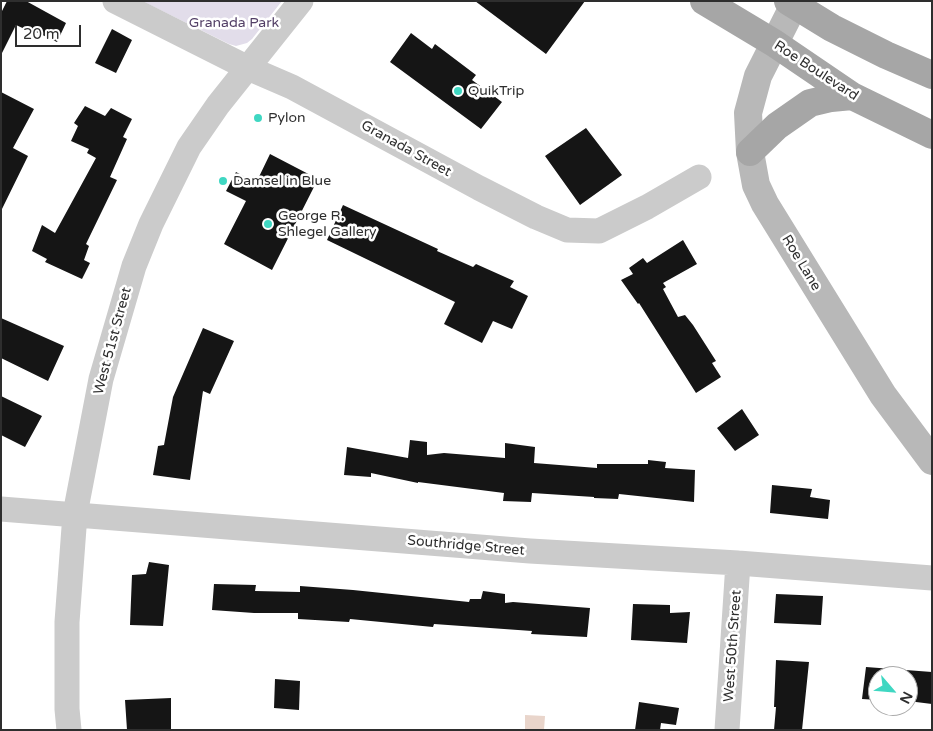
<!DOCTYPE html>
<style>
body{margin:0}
#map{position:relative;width:933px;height:731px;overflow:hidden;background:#fff;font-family:"Varela Round",sans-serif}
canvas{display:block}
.frame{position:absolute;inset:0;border:2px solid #2e2e2e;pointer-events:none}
.north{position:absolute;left:868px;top:666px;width:50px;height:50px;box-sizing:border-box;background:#fff;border:1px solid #ababab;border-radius:50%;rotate:117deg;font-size:14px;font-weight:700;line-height:20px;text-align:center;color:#2e2e2e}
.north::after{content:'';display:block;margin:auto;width:18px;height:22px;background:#3fd7c2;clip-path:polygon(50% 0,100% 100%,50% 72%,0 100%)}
.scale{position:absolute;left:15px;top:25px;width:66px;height:22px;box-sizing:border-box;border:2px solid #2e2e2e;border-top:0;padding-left:6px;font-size:15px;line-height:18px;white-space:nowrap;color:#2e2e2e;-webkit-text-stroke:4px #fff;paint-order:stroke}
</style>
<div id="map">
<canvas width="933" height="731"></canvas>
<div class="frame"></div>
<div class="north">N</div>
<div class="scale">20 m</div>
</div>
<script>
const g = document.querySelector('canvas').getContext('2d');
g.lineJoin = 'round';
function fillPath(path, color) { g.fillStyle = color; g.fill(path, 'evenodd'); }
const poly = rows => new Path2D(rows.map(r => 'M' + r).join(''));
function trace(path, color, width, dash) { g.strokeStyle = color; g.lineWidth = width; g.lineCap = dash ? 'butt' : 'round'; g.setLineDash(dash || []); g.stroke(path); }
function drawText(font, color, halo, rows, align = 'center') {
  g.font = font + ' "Varela Round",sans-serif'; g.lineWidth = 5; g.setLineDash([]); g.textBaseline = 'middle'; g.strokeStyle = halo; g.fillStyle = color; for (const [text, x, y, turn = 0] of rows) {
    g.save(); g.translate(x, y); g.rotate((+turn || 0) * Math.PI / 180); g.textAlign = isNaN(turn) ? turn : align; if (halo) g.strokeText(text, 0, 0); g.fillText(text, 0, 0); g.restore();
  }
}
const green = poly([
 [142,1,282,1,252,39,247,43,236,46,229,44]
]);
const water = poly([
 [525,715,545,716,544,730,525,730]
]);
const building = poly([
 [7,1,26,1,66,23,57,42,30,29,29,31,16,25,1,55,1,13],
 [475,1,585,1,546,54],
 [112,29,132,40,116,73,95,63],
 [411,33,432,49,435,44,476,75,472,80,502,102,481,129,390,62],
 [1,92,34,109,13,148,28,156,1,211],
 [85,106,105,116,111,108,132,119,123,137,127,139,110,177,117,180,86,244,89,246,84,260,90,263,82,279,45,262,47,259,32,251,42,225,55,233,96,158,87,153,89,149,71,141,78,126,74,123],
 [586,128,622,175,580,205,545,156],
 [270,154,318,179,272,270,224,244,246,201,226,191,236,172,256,183],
 [343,205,438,249,437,251,473,267,476,264,514,281,510,287,528,296,512,329,493,321,482,343,444,324,455,302,327,240],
 [683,240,697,264,663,283,666,287,663,289,678,317,685,315,693,325,716,361,712,363,721,377,696,393,639,303,638,304,621,280,633,274,629,268,643,258,647,263],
 [1,318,64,346,48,381,1,358],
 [203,328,234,341,210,394,203,391,190,480,153,475,158,446,164,445,173,397],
 [1,396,42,416,25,447,1,435],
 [742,409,759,435,735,451,717,428],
 [410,440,427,442,427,455,444,453,505,458,505,443,535,447,534,463,597,468,597,464,648,464,648,460,666,462,665,468,695,470,694,502,619,494,618,499,594,498,594,497,532,493,531,502,503,501,504,493,418,482,418,483,371,473,371,477,344,475,347,447,408,458],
 [772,485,812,489,810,497,830,500,828,519,770,513],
 [149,562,169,565,163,626,130,625,132,575,146,574],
 [214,584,256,585,255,591,300,592,300,586,353,590,469,602,470,599,481,599,483,591,505,594,505,603,513,602,590,608,587,637,531,634,532,631,434,624,433,627,350,619,349,622,298,619,298,613,254,613,212,610],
 [776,594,823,596,821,625,774,623],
 [633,604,670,605,670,613,690,612,687,643,631,640],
 [776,660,809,662,802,730,774,730,776,707,774,707],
 [866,667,932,672,932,704,908,701,908,676,878,676,878,700,862,699],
 [275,679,300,681,299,710,274,708],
 [171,698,171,730,127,730,125,700],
 [639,702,679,708,676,725,661,723,660,730,635,730],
 [887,706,905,706,904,712,888,711]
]);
const street = poly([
 [115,1,248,68,292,87,479,188,536,217,567,230,599,231,647,207,699,177],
 [1,509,530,551,738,563,932,578],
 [69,730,67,709,67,622,75,514,101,379,134,266,151,224,189,147,218,105,301,1],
 [727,730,738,563]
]);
const secondary = poly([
 [796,1,758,76,748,113,750,152,756,185,765,204,883,395,932,461]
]);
const primary = poly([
 [704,1,774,43,852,96,932,135],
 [788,1,832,28,886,55,932,75],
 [750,152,777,126,810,103,831,98,852,96]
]);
const markers = [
 [458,91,5,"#3fd7c2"],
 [258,118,5,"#3fd7c2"],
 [223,181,5,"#3fd7c2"],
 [268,224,5,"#3fd7c2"]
];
const parkNames = [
 ["Granada Park",234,23]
];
const streetNames = [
 ["Roe Boulevard",816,71,33],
 ["Granada Street",406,149,29],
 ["Roe Lane",801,263,59],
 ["West 51st Street",113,341,-75],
 ["Southridge Street",466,546,5],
 ["West 50th Street",733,646,-86]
];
const poiNames = [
 ["QuikTrip",468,91],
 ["Pylon",268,118],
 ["Damsel in Blue",233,181],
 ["George R.",278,216],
 ["Shlegel Gallery",278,232]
];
fillPath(green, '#e2ddea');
fillPath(water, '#e9d5cb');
fillPath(building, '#151515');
trace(street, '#cbcbcb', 25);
trace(secondary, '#b8b8b8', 28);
trace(primary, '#a6a6a6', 28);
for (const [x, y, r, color] of markers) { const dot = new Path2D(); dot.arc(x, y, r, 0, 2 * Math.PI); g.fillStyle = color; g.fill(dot); trace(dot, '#fff', 2); }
drawText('14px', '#523f66', '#fff', parkNames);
drawText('14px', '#2e2e2e', '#fff', streetNames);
drawText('14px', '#2e2e2e', '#fff', poiNames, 'left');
</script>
